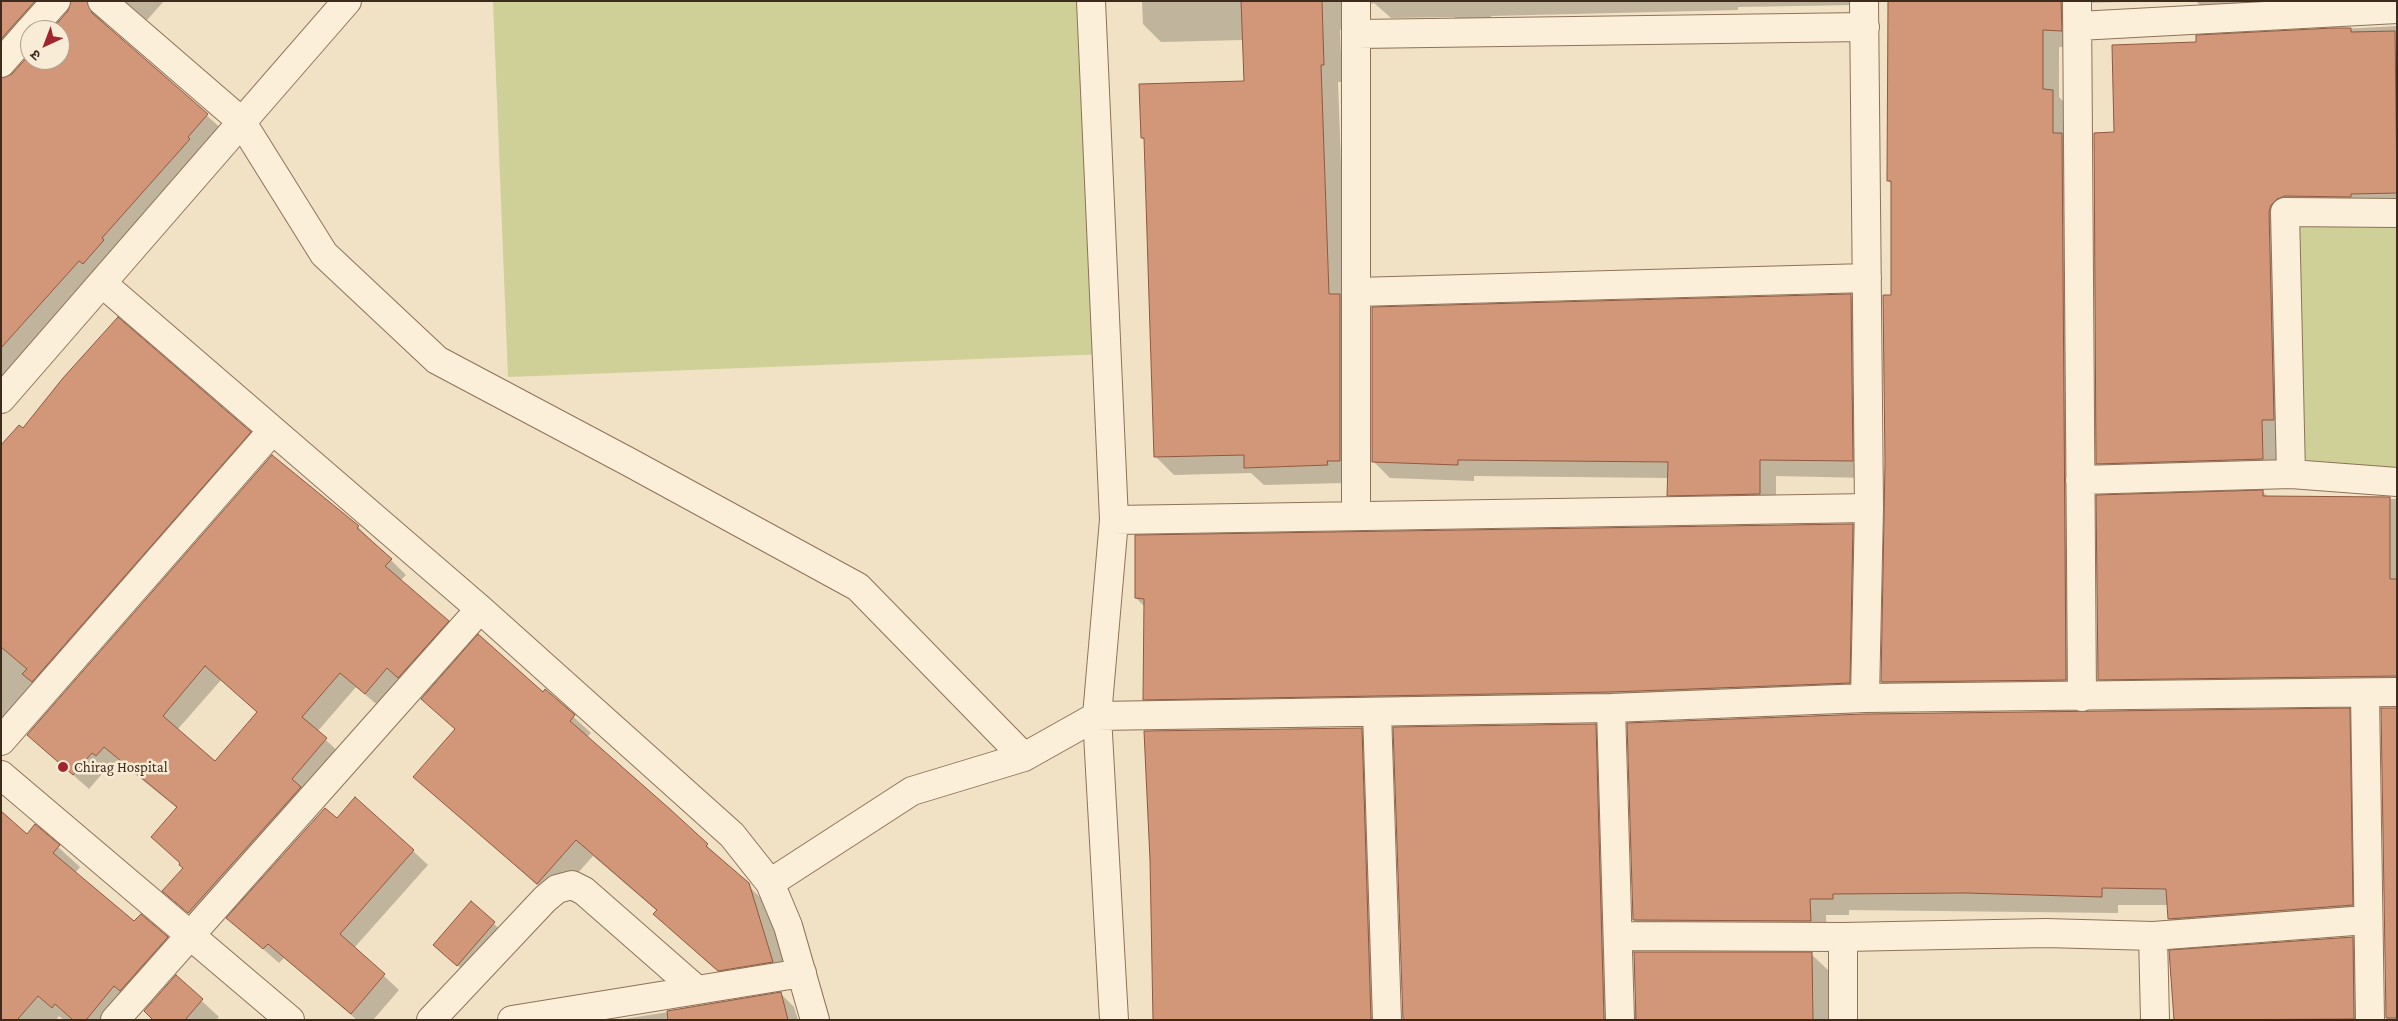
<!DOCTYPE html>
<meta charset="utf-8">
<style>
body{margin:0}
#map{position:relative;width:2398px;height:1021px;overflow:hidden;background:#f1e1c5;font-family:"Crimson Pro","Noto Sans Devanagari",serif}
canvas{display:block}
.frame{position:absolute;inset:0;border:2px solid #3d2b1e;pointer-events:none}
.north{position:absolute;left:20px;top:20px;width:50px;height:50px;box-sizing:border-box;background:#f8ecd6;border:1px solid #ad9f8c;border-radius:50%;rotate:223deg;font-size:14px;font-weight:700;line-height:20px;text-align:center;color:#3d2b1e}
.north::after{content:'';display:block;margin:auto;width:18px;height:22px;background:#a1252f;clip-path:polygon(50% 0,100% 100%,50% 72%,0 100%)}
</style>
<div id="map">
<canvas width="2398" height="1021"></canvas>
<div class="frame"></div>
<div class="north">उ</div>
</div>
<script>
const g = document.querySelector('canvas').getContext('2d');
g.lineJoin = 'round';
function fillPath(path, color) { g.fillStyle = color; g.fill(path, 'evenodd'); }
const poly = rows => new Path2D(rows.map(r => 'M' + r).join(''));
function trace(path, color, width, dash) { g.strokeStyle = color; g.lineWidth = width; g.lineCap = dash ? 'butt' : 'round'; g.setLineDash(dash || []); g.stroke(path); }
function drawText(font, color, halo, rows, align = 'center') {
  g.font = font + ' "Crimson Pro",serif'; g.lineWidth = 5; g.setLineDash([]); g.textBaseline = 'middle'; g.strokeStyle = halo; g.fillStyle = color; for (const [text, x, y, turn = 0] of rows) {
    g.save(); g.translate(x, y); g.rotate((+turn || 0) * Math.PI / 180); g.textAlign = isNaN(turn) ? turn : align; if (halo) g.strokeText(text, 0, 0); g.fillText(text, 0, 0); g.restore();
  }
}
const green = poly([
 [493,1,1091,1,1106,354,508,377],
 [2285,212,2397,213,2397,482,2291,474]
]);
const shadow = poly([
 [1,1,164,1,147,20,130,6,122,2,103,16,104,24,224,131,1,386],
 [69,2,72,2,69,12,53,30,60,30,60,60,30,60,30,56,13,75,2,79,5,70],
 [1142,1,1855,1,1855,5,1738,7,1738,10,1491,16,1492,19,1457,20,1454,17,1391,18,1374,3,1367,5,1358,19,1342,19,1343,29,1340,30,1342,82,1338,82,1346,301,1345,483,1264,485,1251,473,1174,475,1156,457,1145,141,1142,138,1245,82,1243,40,1161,42,1143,24],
 [1889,1,2171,1,2081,3,2078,47,2059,47,2059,97,2070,108,2082,696,1899,698,1882,682,1892,296,1892,184,1888,181],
 [2196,1,2397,1,2213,20],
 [2397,26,2397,210,2294,215,2279,475,2114,480,2097,463,2115,133,2197,43,2197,37],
 [1851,296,1868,312,1869,478,1776,476,1776,510,1685,512,1668,495,1669,478,1474,476,1474,481,1390,478,1373,461],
 [23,430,250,433,266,449,20,731,1,715,1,447],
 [272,456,358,527,406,575,400,581,463,636,380,707,356,687,317,732,341,754,204,927,164,891,184,869,178,809,119,761,112,770,108,767,89,789,28,735],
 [221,680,258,713,215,763,177,730],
 [2263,492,2268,497,2397,499,2397,693,2116,696,2099,679],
 [1853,525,1869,542,1866,699,1161,716,1144,699,1145,607,1136,598],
 [545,691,591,733,587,737,671,811,765,902,789,978,736,987,671,930,655,914,657,911,593,856,554,900,415,777,456,730,423,699,543,693],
 [2397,708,2397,1020,2387,1020,2382,709],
 [2349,709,2366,726,2369,922,2186,935,2169,919,2168,905,2118,905,2118,913,1849,910,1849,915,1826,915,1827,937,1651,937,1634,920],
 [1595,725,1612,742,1620,1020,1404,1020],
 [1361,729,1378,746,1387,1020,1153,1020],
 [337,820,413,851,428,865,354,948,399,990,373,1020,357,1020,284,958,279,963,228,918],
 [35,826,80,867,75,873,134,923,167,938,188,958,124,1020,64,1020,59,1016,56,1020,1,1020,27,836],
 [472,903,511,940,475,981,435,945],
 [2353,938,2369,955,2370,1020,2174,1020,2171,952],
 [1635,953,1811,954,1828,970,1829,1007,1835,1013,1835,1020,1635,1020],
 [176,977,219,1017,216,1020,154,1020],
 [781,994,794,1007,798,1020,624,1019]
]);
const building = poly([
 [1,1,35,1,1,39,1,1],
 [71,1,87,1,92,13,208,114,188,137,190,139,102,238,104,240,83,264,79,261,1,348,1,78,12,74,30,54,30,60,60,60,60,30,51,30,68,11,71,1],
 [1241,1,1322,1,1324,65,1321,65,1329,294,1340,294,1340,461,1327,461,1328,465,1244,468,1244,455,1154,457,1144,138,1141,138,1139,84,1244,81,1241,1],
 [1888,1,2061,1,2062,31,2043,30,2043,89,2053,90,2053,133,2062,133,2066,680,1881,682,1885,462,1883,295,1891,295,1891,181,1887,181,1888,1],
 [2333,28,2351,28,2351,32,2395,31,2397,193,2351,194,2351,197,2285,196,2277,199,2271,205,2269,212,2274,420,2262,420,2263,459,2096,464,2094,133,2114,132,2112,45,2196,42,2196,35,2333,28],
 [1851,294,1853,461,1760,460,1760,494,1667,496,1668,462,1458,460,1458,465,1372,462,1372,307,1851,294],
 [118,317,251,432,32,682,22,674,27,669,1,647,1,445,19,425,23,428,63,378,118,317],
 [272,455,359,526,357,528,392,559,385,566,449,621,398,678,387,668,365,694,340,673,302,717,327,738,292,779,301,787,188,913,162,891,183,868,179,865,180,863,151,837,177,807,104,747,96,756,92,753,73,775,27,735,272,455],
 [205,666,257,712,215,761,163,716,205,666],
 [2263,490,2263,496,2390,497,2390,579,2397,579,2397,676,2098,680,2096,495,2263,490],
 [1853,524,1850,683,1611,692,1143,700,1144,599,1135,598,1135,535,1853,524],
 [478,634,543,692,545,689,575,715,570,721,671,810,708,844,706,846,749,883,773,962,718,971,653,914,657,910,576,840,537,884,413,777,455,729,421,699,478,634],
 [2350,708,2353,905,2168,919,2166,889,2102,888,2102,897,1966,893,1833,894,1833,899,1810,899,1811,921,1633,920,1627,723,1865,714,2350,708],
 [2381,708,2397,708,2397,1018,2386,1018,2381,708],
 [1596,724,1604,1020,1403,1020,1393,727,1596,724],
 [1362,728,1371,1020,1153,1020,1150,860,1144,731,1362,728],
 [355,797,414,850,340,934,385,974,351,1014,268,944,263,949,226,918,325,808,337,818,355,797],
 [1,811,27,834,35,824,60,845,53,853,134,921,141,914,168,937,120,991,114,986,86,1020,73,1020,55,1004,52,1008,38,996,17,1020,1,1020,1,811],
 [471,901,495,922,457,966,433,945,471,901],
 [2353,937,2354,1019,2174,1020,2169,950,2353,937],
 [1634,952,1812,952,1813,1020,1636,1020,1634,952],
 [176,975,203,999,185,1020,153,1020,144,1011,176,975],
 [781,992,788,1020,668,1020,667,1011,781,992]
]);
const street = poly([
 [102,1,241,121,324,254,437,360,629,462,858,587,1024,757],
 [1091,1,1114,520,1097,716,1114,1020],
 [1356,1,1356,516],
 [1864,1,1869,508,1865,698],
 [2077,1,2082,697],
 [2078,26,2397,9],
 [30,30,56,1],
 [1357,34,1865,27],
 [1,63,30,30],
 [102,283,480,609,732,835,770,883,788,926,815,1020],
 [1356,292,1867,278],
 [1,399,347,1],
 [2291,474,2285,212,2397,213],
 [2080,480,2291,474,2397,482],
 [1114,520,1869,508],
 [2365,694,2370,1020],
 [1611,708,1620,1020],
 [1377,712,1387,1020],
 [1,741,272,431],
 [1,775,290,1020],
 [770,883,912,791,1024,757,1097,716,1611,708,1865,698,2397,692],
 [1619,936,1843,937,2046,933,2153,936,2367,920],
 [2153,936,2155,1020],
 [1843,937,1843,1020],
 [115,1020,480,609],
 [431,1020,545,899,557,889,572,885,584,891,697,990],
 [512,1020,802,973]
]);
const markers = [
 [63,767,6,"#a1252f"]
];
const poiNames = [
 ["Chirag Hospital",74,767]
];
fillPath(green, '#ced098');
fillPath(shadow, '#0003');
fillPath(building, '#d29779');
trace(building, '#8f583e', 1);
trace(street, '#8e725a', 30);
trace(street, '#fbefda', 28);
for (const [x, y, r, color] of markers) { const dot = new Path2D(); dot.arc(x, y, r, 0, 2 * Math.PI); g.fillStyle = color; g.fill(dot); trace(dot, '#f8ecd6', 2); }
drawText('15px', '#3d2b1e', '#f8ecd6', poiNames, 'left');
</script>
